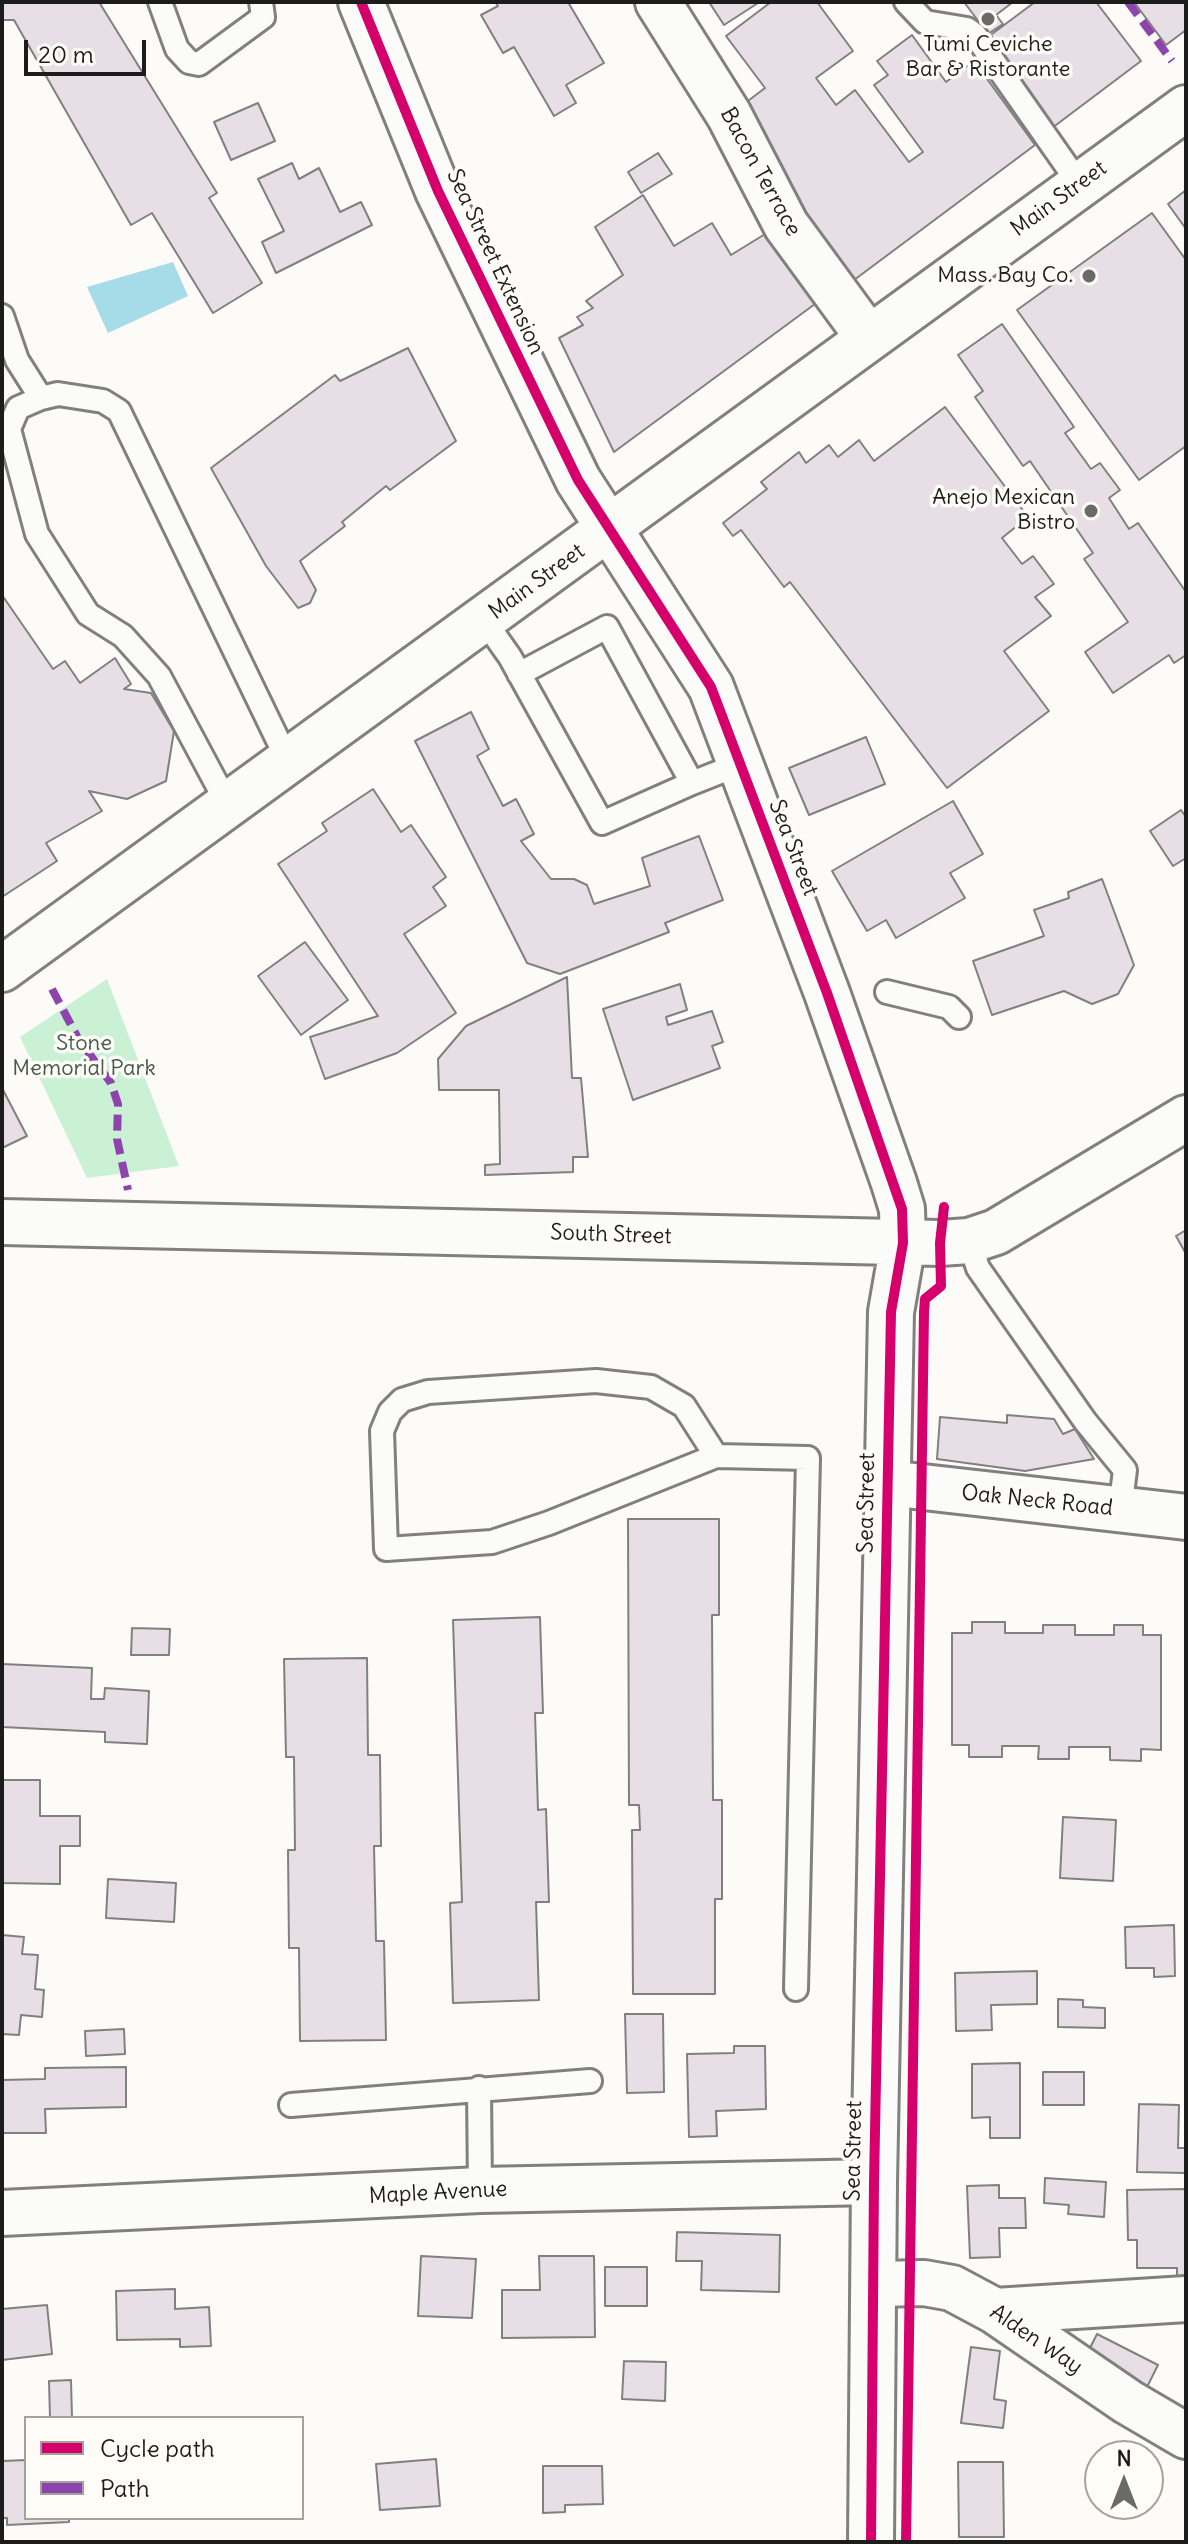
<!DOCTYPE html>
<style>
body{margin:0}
#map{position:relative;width:1188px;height:2544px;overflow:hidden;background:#fcfbf8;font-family:Delius,sans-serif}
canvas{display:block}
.frame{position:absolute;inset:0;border:4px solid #1c1c1c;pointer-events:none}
.legend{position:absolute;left:24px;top:2416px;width:280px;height:104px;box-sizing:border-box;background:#fdfcf7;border:2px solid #a3a29f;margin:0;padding:10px 14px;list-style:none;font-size:24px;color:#1c1c1c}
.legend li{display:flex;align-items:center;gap:16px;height:40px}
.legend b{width:40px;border:2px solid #a3a29f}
.north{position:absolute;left:1084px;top:2440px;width:80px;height:80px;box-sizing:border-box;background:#fdfcf7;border:2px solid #a3a29f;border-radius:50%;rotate:0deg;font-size:22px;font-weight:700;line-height:32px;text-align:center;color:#1c1c1c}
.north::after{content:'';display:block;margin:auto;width:28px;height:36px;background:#6a6a69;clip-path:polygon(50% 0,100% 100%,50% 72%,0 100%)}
.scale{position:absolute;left:24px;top:40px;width:122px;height:36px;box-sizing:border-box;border:4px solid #1c1c1c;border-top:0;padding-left:10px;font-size:24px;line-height:28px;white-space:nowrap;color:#1c1c1c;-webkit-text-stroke:6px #fdfcf7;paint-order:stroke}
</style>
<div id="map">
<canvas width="1188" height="2544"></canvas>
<div class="frame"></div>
<ul class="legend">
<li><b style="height:10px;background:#d6006c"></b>Cycle path</li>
<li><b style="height:10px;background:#8e44ad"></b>Path</li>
</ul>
<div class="north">N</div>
<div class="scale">20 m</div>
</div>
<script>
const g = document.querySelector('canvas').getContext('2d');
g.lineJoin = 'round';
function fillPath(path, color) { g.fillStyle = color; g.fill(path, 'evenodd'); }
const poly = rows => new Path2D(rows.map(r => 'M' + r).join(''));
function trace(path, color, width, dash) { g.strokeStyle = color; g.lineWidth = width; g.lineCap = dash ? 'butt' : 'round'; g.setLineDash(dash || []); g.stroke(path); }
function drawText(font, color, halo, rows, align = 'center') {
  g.font = font + ' Delius,sans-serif'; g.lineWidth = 7; g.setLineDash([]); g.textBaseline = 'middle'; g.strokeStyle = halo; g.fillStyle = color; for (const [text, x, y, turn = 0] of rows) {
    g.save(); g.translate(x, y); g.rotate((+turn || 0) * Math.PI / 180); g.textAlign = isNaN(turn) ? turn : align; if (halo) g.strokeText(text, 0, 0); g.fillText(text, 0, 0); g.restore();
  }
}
const green = poly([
 [107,979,179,1166,87,1178,20,1037]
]);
const water = poly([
 [173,262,188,296,108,333,87,287]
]);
const building = poly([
 [2,2,99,2,217,193,209,198,262,283,213,313,152,213,131,225,14,20,2,20,2,2],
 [495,2,568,2,604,63,566,85,576,103,554,116,514,47,503,53,481,15,498,6,495,2],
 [709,2,758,2,758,3,724,25,709,2],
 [771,2,817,2,853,51,816,78,836,105,855,90,909,162,923,152,874,85,888,75,877,61,912,35,946,82,974,61,1035,145,838,292,740,107,765,88,726,36,771,2],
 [964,2,1013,2,996,15,1003,24,988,34,964,2],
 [1035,2,1096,2,1141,61,1052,128,988,37,1035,2],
 [1134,2,1186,2,1186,30,1166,45,1134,2],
 [258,103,275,141,231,160,214,122,258,103],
 [658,153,672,174,641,193,628,172,658,153],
 [292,163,299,179,319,168,340,212,361,202,372,225,276,273,262,242,284,231,258,179,292,163],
 [1186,190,1186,229,1168,204,1186,190],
 [643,195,674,246,712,223,731,255,770,231,819,301,614,452,559,338,583,325,577,317,593,308,586,301,623,275,595,227,643,195],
 [1152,213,1186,260,1186,446,1139,480,1017,310,1152,213],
 [1002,324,1074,427,1065,433,1091,469,1100,463,1120,490,1109,498,1129,529,1138,523,1186,592,1186,655,1174,663,1169,655,1113,693,1085,652,1128,622,1084,559,1093,553,1030,461,1023,466,975,397,983,391,958,355,1002,324],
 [408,348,456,441,390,490,386,486,342,522,345,526,300,561,316,590,310,603,298,608,266,566,211,468,335,375,340,381,408,348],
 [945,407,1028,517,1002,538,1022,564,1033,556,1054,584,1035,597,1051,616,1004,651,1049,711,947,788,790,582,784,587,741,530,733,536,723,523,767,489,761,482,799,452,806,463,829,445,838,457,859,440,874,461,945,407],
 [2,595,53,669,65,661,80,683,115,658,131,684,124,689,151,693,174,731,166,781,127,799,89,791,102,811,46,843,57,861,2,897,2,595],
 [471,712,489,749,477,756,503,806,516,799,534,834,521,841,551,879,574,879,587,885,594,904,650,886,642,858,699,836,723,900,665,923,669,932,560,974,527,963,415,741,471,712],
 [866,737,885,784,809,815,789,768,866,737],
 [373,789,401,832,411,825,446,877,433,887,446,906,404,934,456,1013,397,1053,325,1079,310,1037,378,1016,278,864,327,831,322,823,373,789],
 [953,801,983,854,950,873,965,898,896,938,886,920,867,931,832,871,953,801],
 [1181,810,1186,817,1186,858,1173,866,1150,831,1181,810],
 [1102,879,1134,965,1118,994,1092,1004,1064,991,992,1015,973,961,1044,936,1034,910,1069,898,1068,892,1102,879],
 [305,942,348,1000,301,1035,258,976,305,942],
 [567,977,572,1078,581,1078,588,1157,573,1157,573,1172,485,1175,485,1165,500,1164,499,1090,439,1090,438,1059,466,1026,567,977],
 [680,984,687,1010,666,1017,668,1025,712,1011,723,1042,712,1046,720,1068,633,1100,603,1009,680,984],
 [2,1088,27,1136,2,1148,2,1088],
 [1186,1230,1186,1254,1176,1236,1186,1230],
 [1007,1415,1054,1419,1063,1434,1075,1429,1094,1459,1025,1471,937,1459,940,1417,1007,1423,1007,1415],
 [628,1519,719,1519,719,1615,712,1615,713,1800,722,1800,722,1899,715,1899,715,1994,633,1994,632,1830,640,1830,639,1805,629,1805,628,1519],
 [540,1617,543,1713,535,1713,538,1810,546,1809,549,1902,536,1902,539,2000,453,2003,450,1903,462,1902,453,1620,540,1617],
 [972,1622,1005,1622,1005,1633,1043,1633,1043,1625,1075,1625,1075,1635,1114,1635,1114,1625,1143,1625,1143,1635,1161,1635,1161,1750,1141,1749,1141,1761,1110,1760,1110,1747,1069,1747,1069,1759,1038,1759,1039,1746,1002,1746,1002,1757,969,1757,969,1745,952,1745,952,1633,972,1633,972,1622],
 [132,1628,170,1629,169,1655,131,1655,132,1628],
 [367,1658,368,1755,380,1755,381,1846,374,1846,376,1941,384,1941,386,2040,300,2041,299,1948,289,1948,288,1850,295,1850,294,1757,286,1757,284,1659,367,1658],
 [2,1664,92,1668,91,1699,104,1699,105,1688,149,1691,147,1744,105,1742,105,1732,2,1727,2,1664],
 [2,1780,40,1780,40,1816,80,1816,80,1846,60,1846,60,1884,2,1883,2,1780],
 [1063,1817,1116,1820,1113,1881,1060,1878,1063,1817],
 [108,1879,176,1883,174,1922,106,1918,108,1879],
 [1174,1925,1175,1976,1154,1977,1154,1968,1126,1968,1125,1927,1174,1925],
 [2,1935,24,1937,22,1954,38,1955,35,1989,44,1990,42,2017,21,2015,19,2035,2,2034,2,1935],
 [1037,1971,1037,2004,991,2005,992,2030,956,2031,955,1973,1037,1971],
 [1058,1999,1083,2000,1083,2007,1105,2008,1105,2028,1058,2027,1058,1999],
 [625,2014,663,2014,664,2092,627,2093,625,2014],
 [124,2029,125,2054,86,2056,85,2031,124,2029],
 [734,2046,765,2046,766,2109,716,2111,717,2136,689,2137,687,2054,734,2053,734,2046],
 [1020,2063,1020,2138,990,2138,990,2117,972,2118,972,2064,1020,2063],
 [126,2067,126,2107,45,2109,46,2133,2,2133,2,2080,45,2079,45,2068,126,2067],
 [1043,2072,1084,2072,1084,2105,1043,2105,1043,2072],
 [1139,2104,1179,2105,1178,2148,1186,2148,1186,2173,1137,2172,1139,2104],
 [1045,2178,1106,2182,1104,2217,1068,2214,1069,2205,1044,2203,1045,2178],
 [999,2185,999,2198,1025,2198,1026,2228,999,2228,1000,2257,970,2258,967,2186,999,2185],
 [1186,2189,1186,2292,1177,2293,1177,2268,1137,2268,1137,2240,1128,2240,1127,2190,1186,2189],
 [677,2232,780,2235,779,2292,701,2290,702,2261,676,2261,677,2232],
 [421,2256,476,2259,472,2318,418,2316,421,2256],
 [539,2256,594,2256,595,2337,502,2338,502,2290,540,2290,539,2256],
 [605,2267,647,2267,647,2306,605,2306,605,2267],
 [175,2289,175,2309,209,2307,211,2346,180,2347,180,2339,117,2340,116,2291,175,2289],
 [47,2305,52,2354,2,2360,2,2309,47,2305],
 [1097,2334,1158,2365,1139,2403,1085,2358,1097,2334],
 [971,2347,1000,2351,994,2399,1006,2401,1003,2428,961,2423,971,2347],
 [624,2361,666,2362,665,2401,622,2399,624,2361],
 [71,2380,72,2418,50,2418,49,2381,71,2380],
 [436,2459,440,2506,380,2510,376,2464,436,2459],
 [26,2460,26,2518,69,2518,69,2522,7,2525,7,2518,2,2518,2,2461,26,2460],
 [958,2462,1003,2462,1004,2537,959,2537,958,2462],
 [543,2466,602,2466,603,2504,565,2505,565,2512,543,2513,543,2466]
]);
const lane = poly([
 [160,2,177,49,189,62,199,64,263,17,261,2],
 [906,2,925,22,967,29,975,35,1080,185],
 [2,316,17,360,41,398,58,394,103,401,119,411,288,761],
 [41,398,18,408,9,429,37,534,88,614,123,636,159,676,228,805],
 [484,620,510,657,602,823,692,783,607,627,519,674],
 [692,783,740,764],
 [887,992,949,1007,959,1017],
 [969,1241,978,1268,1085,1421,1125,1470,1120,1510],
 [716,1456,684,1406,651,1387,596,1381,428,1392,402,1400,390,1412,382,1431,386,1549,492,1542,549,1523,716,1456,808,1458,796,1989],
 [479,2088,480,2190],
 [291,2105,590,2081]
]);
const street = poly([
 [361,2,438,191,578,480,711,687,827,993,894,1183,902,1209,903,1243],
 [658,2,729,115,786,225,868,337],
 [888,1483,1186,1517],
 [2,2213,480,2190,874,2182],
 [874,2284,924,2283,952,2288,995,2311,1128,2402,1186,2436],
 [995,2311,1186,2299]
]);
const secondary = poly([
 [2,969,1186,108],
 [2,1222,940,1243,969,1241,996,1232,1186,1118],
 [871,2542,874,2182,891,1312,903,1243]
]);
const quiet = poly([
 [1128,2,1172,61],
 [52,989,79,1040,111,1083,118,1104,117,1139,128,1190]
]);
const cycleway = poly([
 [361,2,438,191,578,480,711,687,827,993,902,1209,903,1243,891,1312,874,2182,871,2542],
 [906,2542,924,1312,925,1299,941,1286,940,1243,944,1207]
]);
const markers = [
 [988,19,8,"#6a6a69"],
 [1089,276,8,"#6a6a69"],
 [1091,511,8,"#6a6a69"]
];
const poiNames = [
 ["Tumi Ceviche",988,45,"center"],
 ["Bar & Ristorante",988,70,"center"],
 ["Mass. Bay Co.",1073,276],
 ["Anejo Mexican",1075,498],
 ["Bistro",1075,523]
];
const streetNames = [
 ["Bacon Terrace",760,172,61],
 ["Main Street",1059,199,-36],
 ["Sea Street Extension",495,262,65],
 ["Main Street",537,582,-36],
 ["Sea Street",793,848,69],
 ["South Street",611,1235,2],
 ["Oak Neck Road",1037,1501,6],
 ["Sea Street",867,1503,-89],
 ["Sea Street",854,2151,-89],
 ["Maple Avenue",438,2193,-3],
 ["Alden Way",1036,2340,34]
];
const parkNames = [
 ["Stone",84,1044],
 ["Memorial Park",84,1069]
];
fillPath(green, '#caf1d3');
fillPath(water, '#a6dbe8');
fillPath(building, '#e7dfe5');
trace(building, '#81807f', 2);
trace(lane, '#81807f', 28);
trace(street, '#81807f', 50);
trace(secondary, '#81807f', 50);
trace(lane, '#fbfbf9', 22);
trace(street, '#fbfbf9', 44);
trace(secondary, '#fbfbf9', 44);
trace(quiet, '#8e44ad', 8, [16, 8]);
trace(cycleway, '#d6006c', 10);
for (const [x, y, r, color] of markers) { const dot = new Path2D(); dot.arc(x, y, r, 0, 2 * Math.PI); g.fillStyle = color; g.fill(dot); trace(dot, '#fdfcf7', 3); }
drawText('22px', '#1c1c1c', '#fdfcf7', poiNames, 'right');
drawText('22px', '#1c1c1c', '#fdfcf7', streetNames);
drawText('22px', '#44594a', '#fdfcf7', parkNames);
</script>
